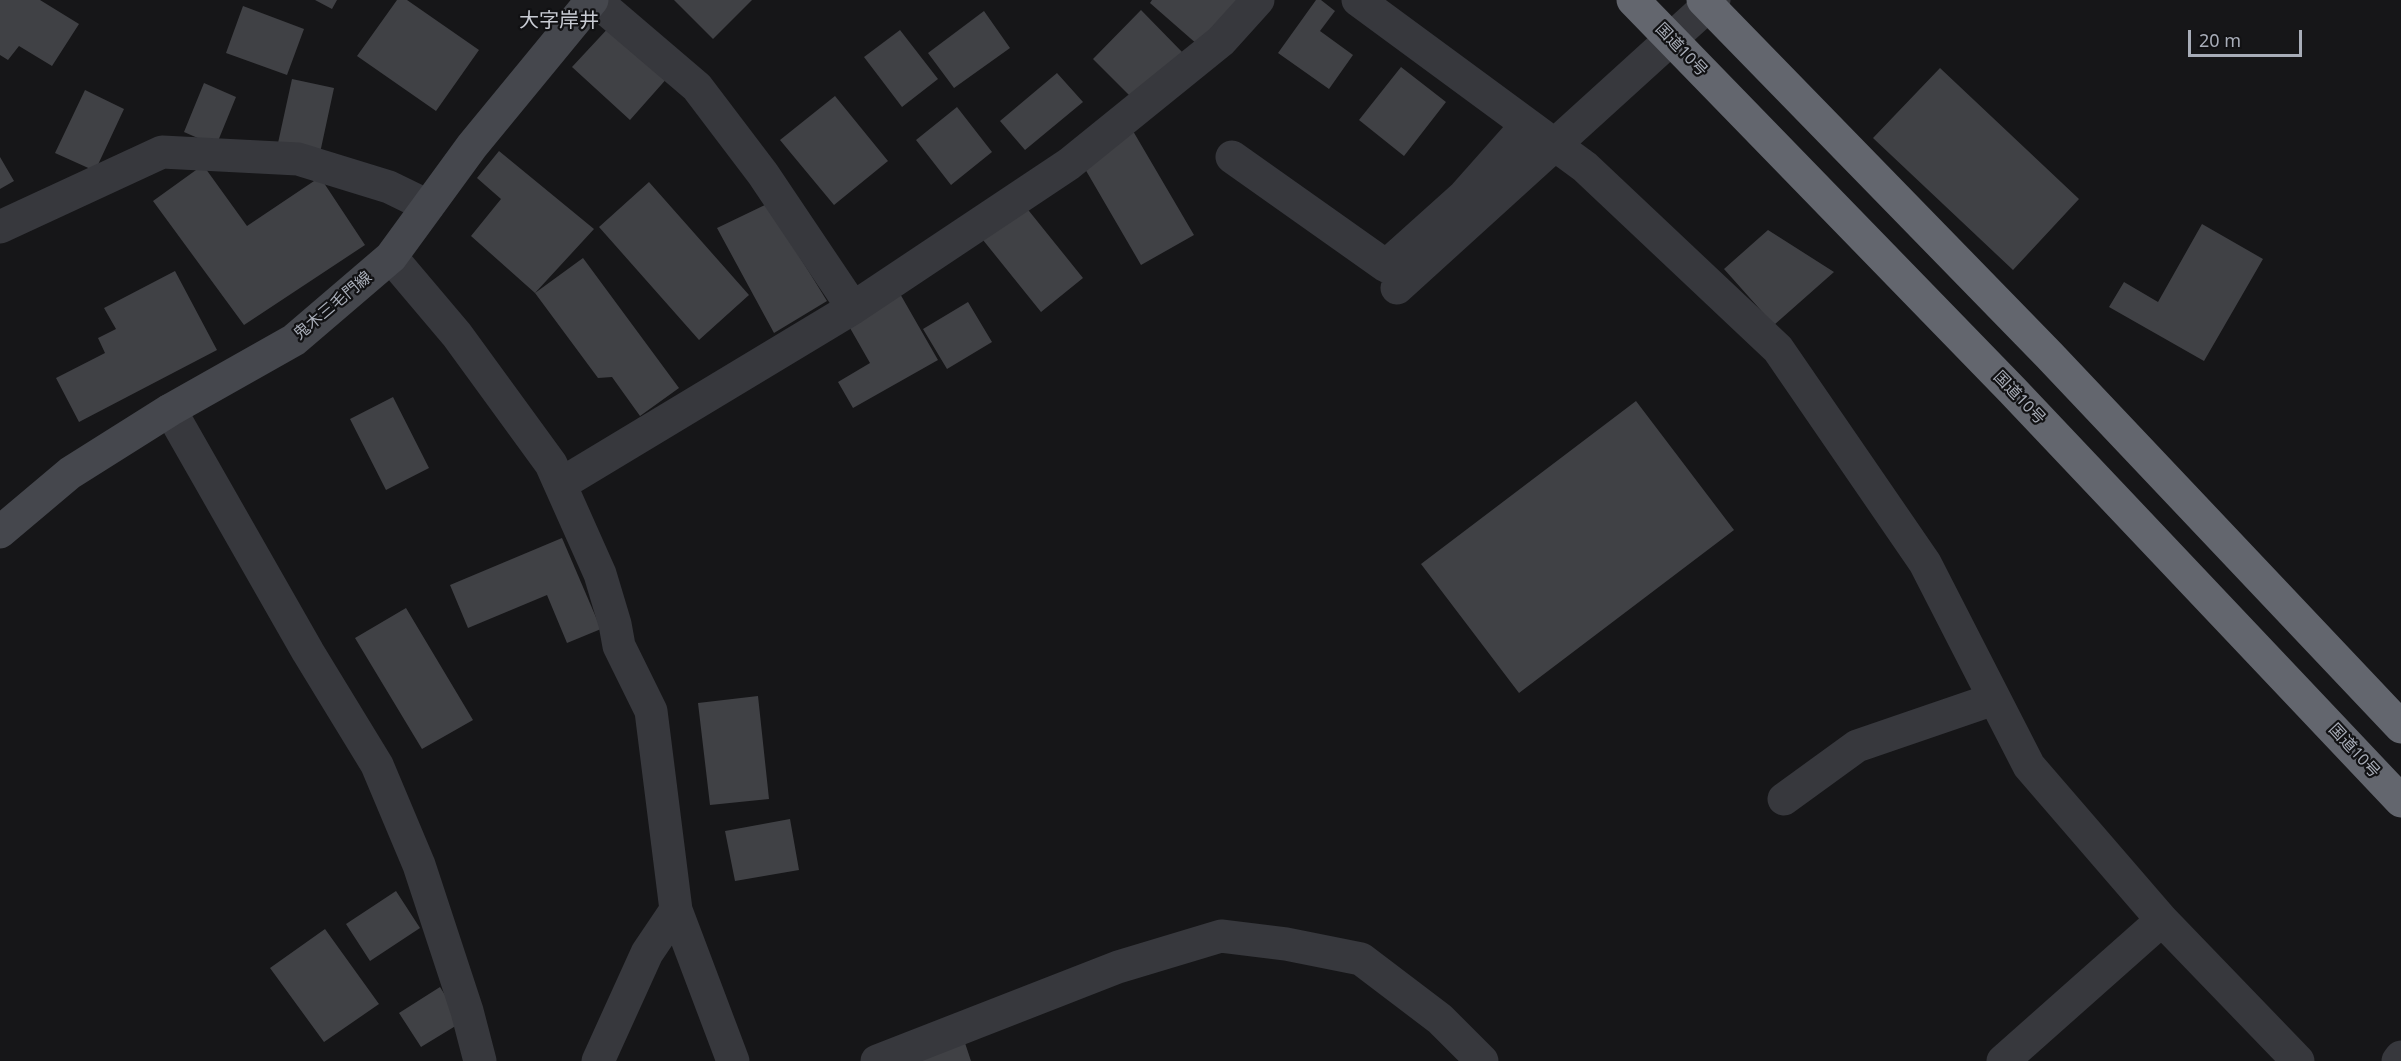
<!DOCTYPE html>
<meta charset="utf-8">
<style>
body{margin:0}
#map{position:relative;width:2401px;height:1061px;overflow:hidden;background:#161618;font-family:"Noto Sans",sans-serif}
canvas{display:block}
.scale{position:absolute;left:2188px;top:30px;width:114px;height:27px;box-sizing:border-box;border:3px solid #a8adb8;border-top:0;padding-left:8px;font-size:18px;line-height:21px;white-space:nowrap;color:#a8adb8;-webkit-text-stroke:4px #111113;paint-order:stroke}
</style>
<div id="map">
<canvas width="2401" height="1061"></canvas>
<div class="scale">20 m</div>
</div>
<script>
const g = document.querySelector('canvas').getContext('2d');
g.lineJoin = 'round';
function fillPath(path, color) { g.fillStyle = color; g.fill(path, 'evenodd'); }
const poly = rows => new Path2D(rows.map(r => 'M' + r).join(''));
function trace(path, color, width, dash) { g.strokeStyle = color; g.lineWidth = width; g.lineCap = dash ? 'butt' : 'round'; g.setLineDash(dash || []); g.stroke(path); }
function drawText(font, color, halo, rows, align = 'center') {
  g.font = font + ' "Noto Sans","Noto Sans JP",sans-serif'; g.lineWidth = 4.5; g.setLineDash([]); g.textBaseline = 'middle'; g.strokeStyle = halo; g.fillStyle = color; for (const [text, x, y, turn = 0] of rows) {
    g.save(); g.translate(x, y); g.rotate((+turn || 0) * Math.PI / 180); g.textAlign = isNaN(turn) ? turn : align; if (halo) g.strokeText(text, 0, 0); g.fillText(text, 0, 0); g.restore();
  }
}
const building = poly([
 [0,0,40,0,79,24,52,66,19,46,8,60,0,55],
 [315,0,337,0,332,9],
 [397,0,407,0,479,50,436,111,357,56],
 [674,0,752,0,713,39],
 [1152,0,1238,0,1198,45,1150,3],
 [1316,0,1321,0,1335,11,1320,31,1353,55,1329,89,1278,53],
 [243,6,304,29,287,75,226,53],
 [1141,10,1183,53,1135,101,1093,59],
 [984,11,1010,48,954,88,928,53],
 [612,24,669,76,630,120,572,67],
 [900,30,938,79,902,107,864,57],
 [1401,67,1446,102,1404,156,1359,120],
 [1940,68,2079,199,2013,270,1873,138],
 [1057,73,1083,102,1025,150,1000,121],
 [292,79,334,88,320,153,278,143],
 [204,83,236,97,216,146,184,132],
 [85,90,124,109,95,171,55,153],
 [835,96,888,161,834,205,780,140],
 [957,107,992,152,951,185,916,140],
 [1133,131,1194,235,1141,265,1081,162],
 [499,151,594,229,535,293,583,258,679,388,640,416,612,377,598,378,535,293,471,236,501,199,477,178],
 [0,157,14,181,0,189],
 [203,165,247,226,320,177,365,245,244,325,153,201],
 [649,182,749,295,699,340,599,227],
 [767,204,827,301,774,333,717,228],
 [1025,206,1083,278,1041,312,983,240],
 [2202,224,2263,259,2204,361,2109,307,2124,282,2158,302],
 [1768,230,1834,272,1774,325,1724,269],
 [175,271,217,350,79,422,56,378,105,353,98,338,116,329,104,308],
 [899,292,938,360,853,408,838,382,870,363,846,321],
 [968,302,992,342,947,369,923,329],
 [393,397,429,468,386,490,350,419],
 [1636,401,1734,530,1519,693,1421,564],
 [562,538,601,629,567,643,547,595,468,628,450,585],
 [406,608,473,720,422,749,355,638],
 [758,696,769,799,710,805,698,703],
 [790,819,799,870,735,881,725,831],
 [396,891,420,928,370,961,346,924],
 [325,929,379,1004,324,1042,270,968],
 [440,987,462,1022,421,1047,399,1013],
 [963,1037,971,1061,893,1061]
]);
const street = poly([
 [1358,0,1585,167,1778,349,1925,563,2029,766,2162,920,2298,1061],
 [1232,157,1386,266,1464,196,1527,125],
 [0,227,162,152,298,159,389,187,428,206],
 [391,257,457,335,551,464,600,574,615,624,619,646,651,711,676,910,733,1061],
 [1397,288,1714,0],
 [853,308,1069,164,1221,41,1258,0],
 [170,410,308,652,377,765,419,865,467,1011,480,1061],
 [561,484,853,308,763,174,697,87,595,0],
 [1784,799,1857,746,1994,699],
 [598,1061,647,953,676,910],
 [877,1061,1118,967,1221,936,1286,944,1361,959,1440,1019,1482,1061],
 [2003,1061,2162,920],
 [2398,1061,2401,1057]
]);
const secondary = poly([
 [0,532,70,473,170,410,294,340,391,257,472,146,592,0]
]);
const highway = poly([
 [1633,0,2012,390,2401,801],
 [1703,0,2049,355,2401,727]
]);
const streetNames = [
 ["国道10号",1681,50,46],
 ["鬼木三毛門線",333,306,-40],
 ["国道10号",2019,398,46],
 ["国道10号",2354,751,47]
];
const quarterNames = [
 ["大字岸井",559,21]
];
fillPath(building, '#404145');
trace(street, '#37383d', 33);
trace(secondary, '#45474d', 33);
trace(highway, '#63666e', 33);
drawText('16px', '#a8adb8', '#111113', streetNames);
drawText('20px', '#c9ccd4', '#111113', quarterNames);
</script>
